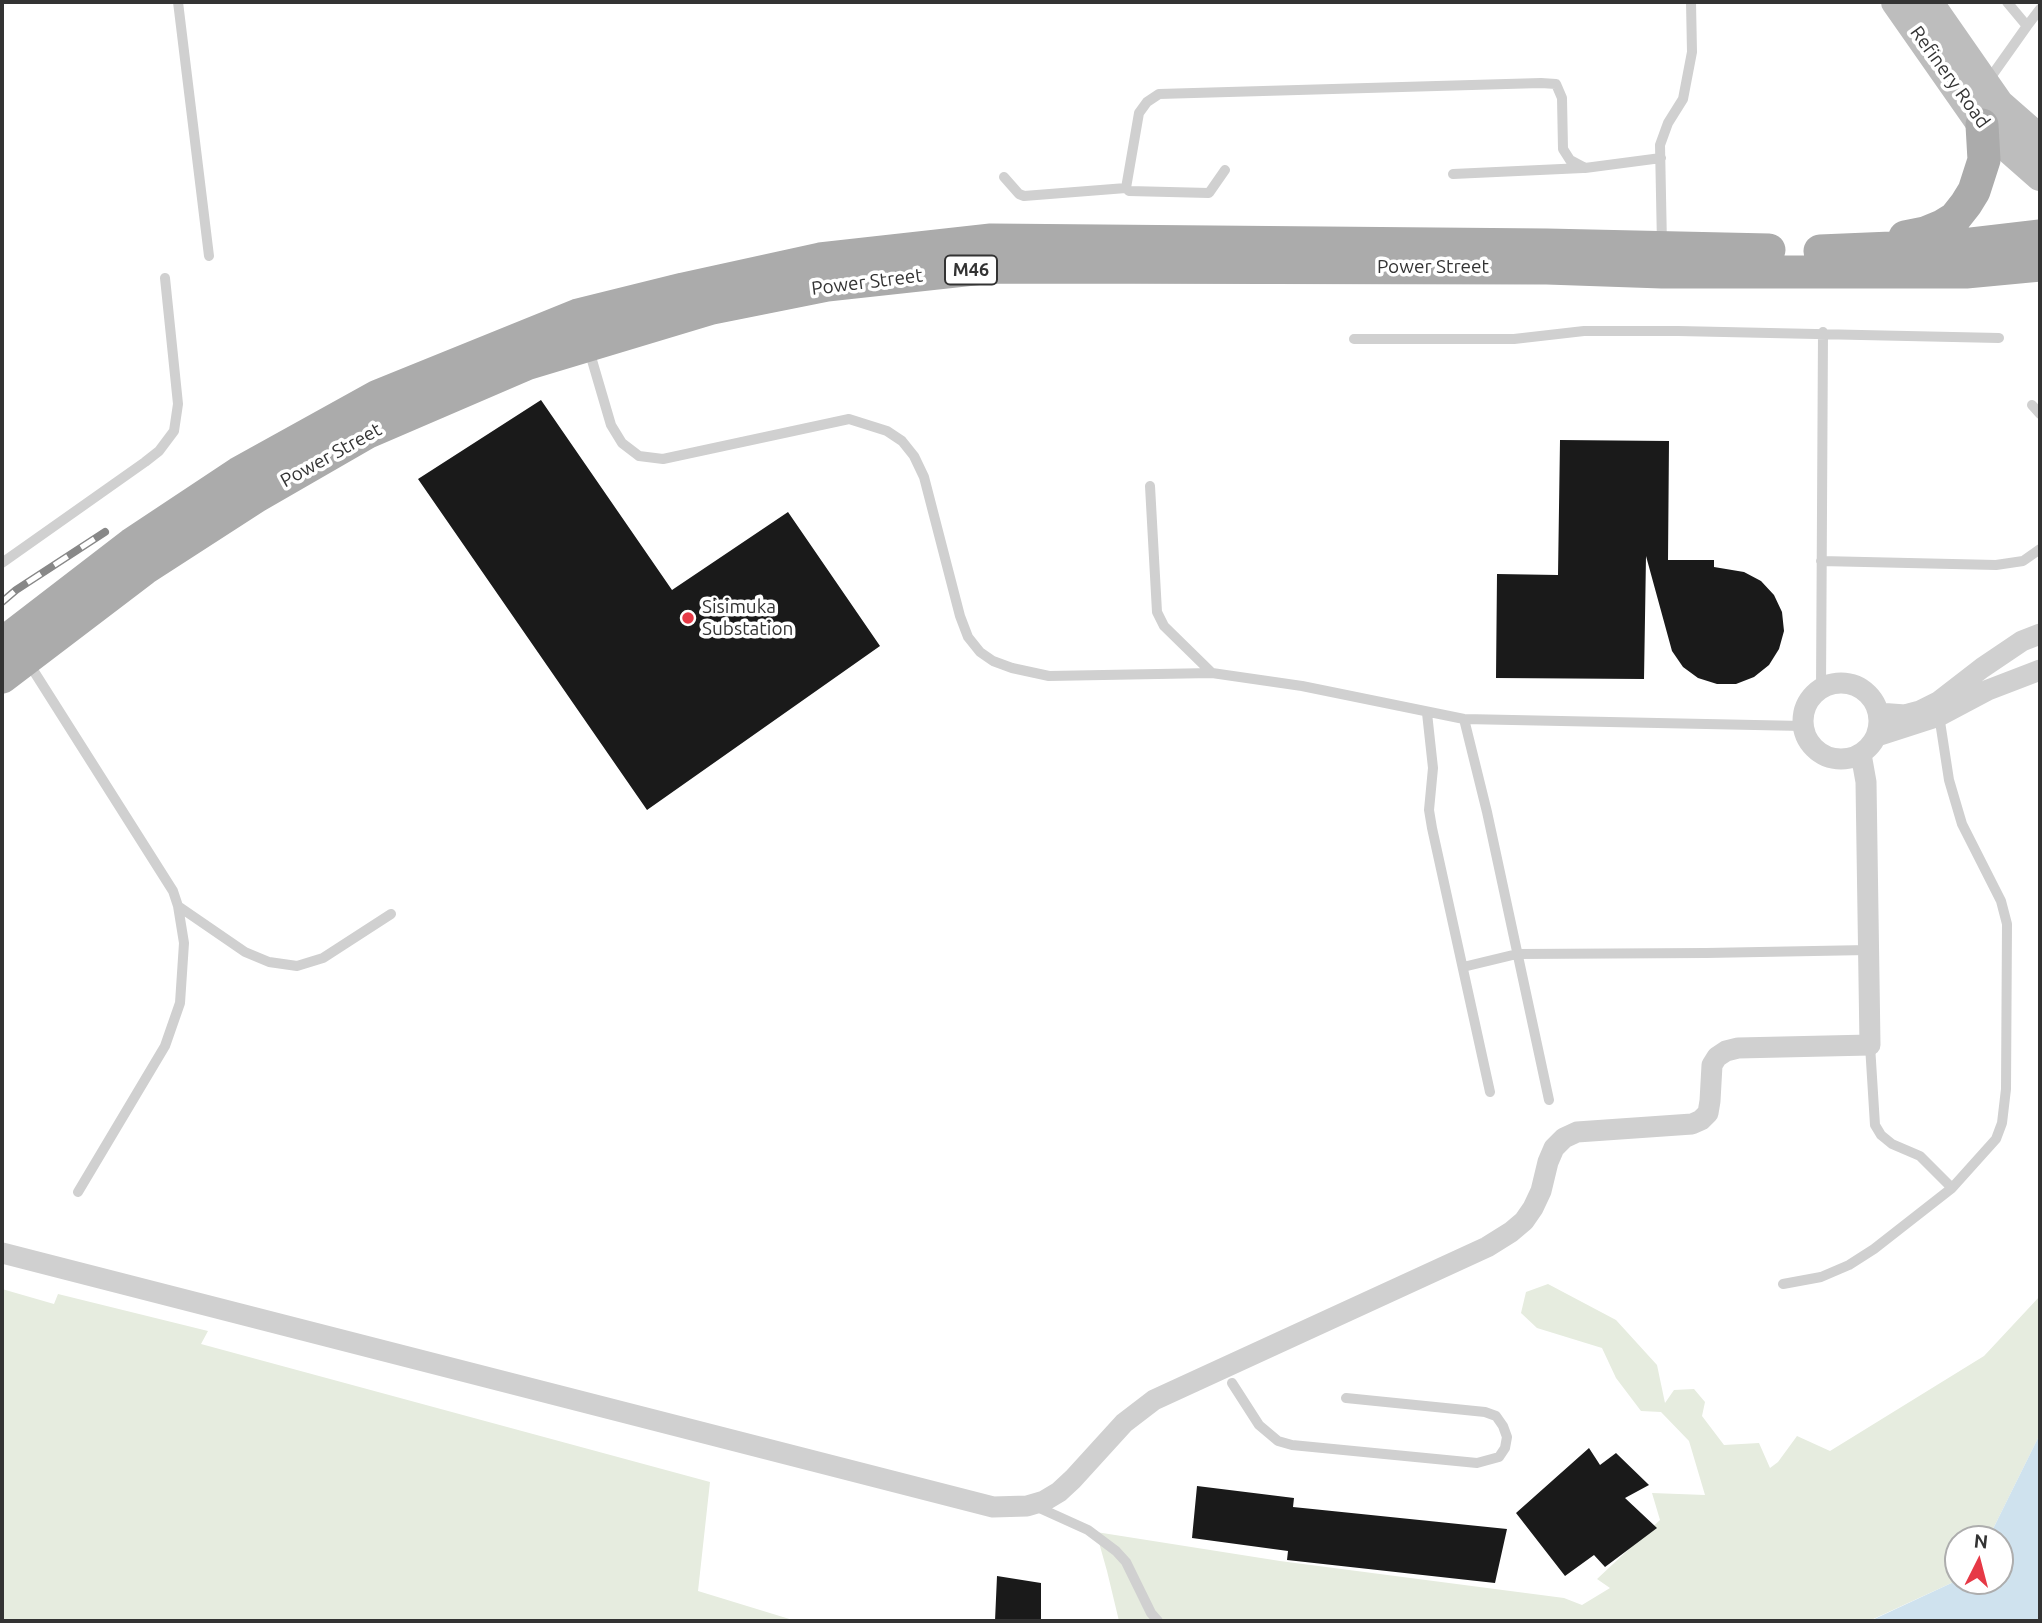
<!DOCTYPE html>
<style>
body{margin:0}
#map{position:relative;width:2042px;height:1623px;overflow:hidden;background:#fff;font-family:Ubuntu,sans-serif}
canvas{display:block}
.frame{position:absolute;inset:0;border:4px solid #333;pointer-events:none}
.north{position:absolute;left:1944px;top:1525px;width:70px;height:70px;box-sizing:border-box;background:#fff;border:2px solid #adadad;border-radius:50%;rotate:6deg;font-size:19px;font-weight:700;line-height:28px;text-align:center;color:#333}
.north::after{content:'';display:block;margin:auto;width:24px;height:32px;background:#e63946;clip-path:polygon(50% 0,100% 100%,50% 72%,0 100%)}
</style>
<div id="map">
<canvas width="2042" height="1623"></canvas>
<div class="frame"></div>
<div class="north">N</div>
</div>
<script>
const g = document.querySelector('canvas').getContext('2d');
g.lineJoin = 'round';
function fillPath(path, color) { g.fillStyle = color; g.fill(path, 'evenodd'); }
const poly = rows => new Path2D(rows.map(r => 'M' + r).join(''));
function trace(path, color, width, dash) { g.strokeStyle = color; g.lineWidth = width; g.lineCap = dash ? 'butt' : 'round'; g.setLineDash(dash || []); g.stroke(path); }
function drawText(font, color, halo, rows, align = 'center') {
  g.font = font + ' Ubuntu,sans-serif'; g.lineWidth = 7; g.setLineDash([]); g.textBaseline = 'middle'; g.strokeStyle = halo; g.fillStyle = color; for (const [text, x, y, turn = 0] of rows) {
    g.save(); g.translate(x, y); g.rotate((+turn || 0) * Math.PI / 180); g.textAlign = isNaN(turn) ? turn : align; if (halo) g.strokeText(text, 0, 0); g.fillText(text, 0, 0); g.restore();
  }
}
const green = poly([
 [1548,1284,1616,1320,1657,1365,1665,1403,1674,1390,1694,1389,1705,1402,1702,1416,1724,1445,1759,1443,1770,1468,1778,1462,1797,1436,1830,1451,1984,1356,2040,1296,2040,1434,1988,1539,1958,1539,1958,1580,1869,1621,1119,1621,1107,1571,1096,1532,1280,1561,1564,1598,1582,1605,1610,1588,1597,1579,1660,1520,1652,1493,1705,1495,1689,1441,1661,1412,1641,1411,1616,1378,1602,1348,1537,1328,1521,1313,1526,1292],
 [2,1289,54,1304,58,1294,208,1331,201,1344,710,1482,698,1591,796,1621,2,1621]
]);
const water = poly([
 [2040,1434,2040,1621,1870,1621,1958,1580,2000,1581,2000,1539,1988,1539]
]);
const building = poly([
 [541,400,672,590,788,512,880,646,647,810,418,479],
 [1560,440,1669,441,1668,560,1714,560,1714,567,1744,572,1761,581,1774,595,1782,612,1784,631,1779,649,1769,665,1754,677,1736,684,1717,684,1698,678,1683,667,1672,651,1646,556,1644,679,1496,678,1497,574,1558,575],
 [1589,1448,1600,1465,1616,1453,1649,1485,1625,1498,1657,1528,1605,1567,1594,1555,1565,1576,1516,1513],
 [1197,1486,1294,1498,1293,1507,1507,1529,1495,1583,1287,1560,1288,1551,1192,1538],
 [997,1576,1041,1583,1041,1621,995,1621]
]);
const service = poly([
 [178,2,209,256],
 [2027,26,2040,9],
 [1988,81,2027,26,2007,2],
 [1225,170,1209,193,1129,191,1126,188,1139,113,1147,102,1159,94,1541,83,1556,84,1562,98,1563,149,1570,160,1585,168,1661,158],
 [1453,174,1583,168],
 [1004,177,1019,194,1024,196,1126,188],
 [1662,245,1660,145,1668,123,1683,99,1692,52,1691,2],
 [1354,339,1514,339,1584,331,1678,331,1999,338],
 [589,350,611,425,622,443,639,456,663,459,849,419,887,431,902,441,914,456,924,477,960,616,968,637,980,652,993,661,1012,668,1049,676,1212,673,1302,686,1464,719,1803,726],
 [2032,405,2040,414],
 [1150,486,1157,612,1164,626,1212,673],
 [1821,561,1996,565,2023,561,2040,549],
 [2,563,145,462,159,451,174,431,178,404,165,278],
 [28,662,173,891,178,906,184,943,180,1003,165,1046,78,1192],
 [1821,689,1823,332],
 [1427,713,1433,768,1429,810,1432,828,1490,1092],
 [1464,719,1487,812,1549,1100],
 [178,906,245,952,269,962,297,966,323,958,391,914],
 [1463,967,1517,954,1706,953,1868,950],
 [1870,1045,1875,1125,1881,1135,1892,1144,1920,1156,1952,1188],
 [1783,1284,1821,1277,1849,1265,1874,1249,1952,1188,1996,1139,2002,1123,2006,1089,2007,924,2001,901,1962,824,1949,780,1939,715],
 [1232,1383,1259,1425,1278,1441,1292,1445,1477,1463,1499,1457,1505,1448,1507,1437,1503,1426,1496,1416,1485,1412,1346,1398],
 [1035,1506,1088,1530,1116,1551,1126,1562,1151,1613,1158,1621]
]);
const minor = poly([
 '1803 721a38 38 0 1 1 76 0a38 38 0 1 1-76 0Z',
 [1878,713,1905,715,1920,711,1938,702,1982,668,2022,641,2040,634],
 [1877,736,1939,716,1988,690,2040,670],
 [2,1253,993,1507,1027,1506,1044,1501,1059,1492,1073,1479,1124,1423,1154,1400,1487,1247,1511,1232,1524,1221,1533,1208,1541,1191,1548,1162,1554,1148,1564,1138,1577,1132,1692,1124,1701,1120,1708,1113,1710,1101,1712,1065,1717,1057,1726,1051,1738,1048,1870,1045,1866,782,1861,754]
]);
const secondary = poly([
 [1896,2,1982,125,2040,176],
 [1928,2,1999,104,2040,140]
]);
const primary = poly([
 [1905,237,1925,233,1942,226,1955,218,1966,204,1974,191,1984,160,1982,125],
 [1820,251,1963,245,2040,236],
 [2,644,132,544,239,473,378,396,578,315,683,289,820,259,991,240,1547,245,1769,250],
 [2,677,144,569,257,496,368,432,526,364,712,308,827,285,992,267,1547,268,1662,272,1966,272,2040,265]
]);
const rail = poly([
 [2,602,16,590,105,532]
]);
const markers = [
 [688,618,7,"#e63946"]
];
const shields = [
 [971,270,52]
];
const shieldNames = [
 ["M46",971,270]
];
const streetNames = [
 ["Refinery Road",1950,77,54],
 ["Power Street",1433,267],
 ["Power Street",867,282,-7],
 ["Power Street",331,455,-29]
];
const poiNames = [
 ["Sisimuka",702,607],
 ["Substation",702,629]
];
fillPath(green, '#e6ecdf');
fillPath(water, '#cfe2ee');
fillPath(building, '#1a1a1a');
trace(service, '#d0d0d0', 10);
trace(minor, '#d0d0d0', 21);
trace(secondary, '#bdbdbd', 30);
trace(primary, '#ababab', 33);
trace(rail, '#888', 8);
trace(rail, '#fff', 5, [16]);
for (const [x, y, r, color] of markers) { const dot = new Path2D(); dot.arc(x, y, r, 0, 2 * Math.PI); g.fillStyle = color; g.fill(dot); trace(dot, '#fff', 2.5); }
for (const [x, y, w] of shields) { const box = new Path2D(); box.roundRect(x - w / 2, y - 14.5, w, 29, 5); g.fillStyle = '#fff'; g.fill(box); trace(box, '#333', 2); }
drawText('bold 18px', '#333', null, shieldNames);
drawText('19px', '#333', '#fff', streetNames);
drawText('19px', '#333', '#fff', poiNames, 'left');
</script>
